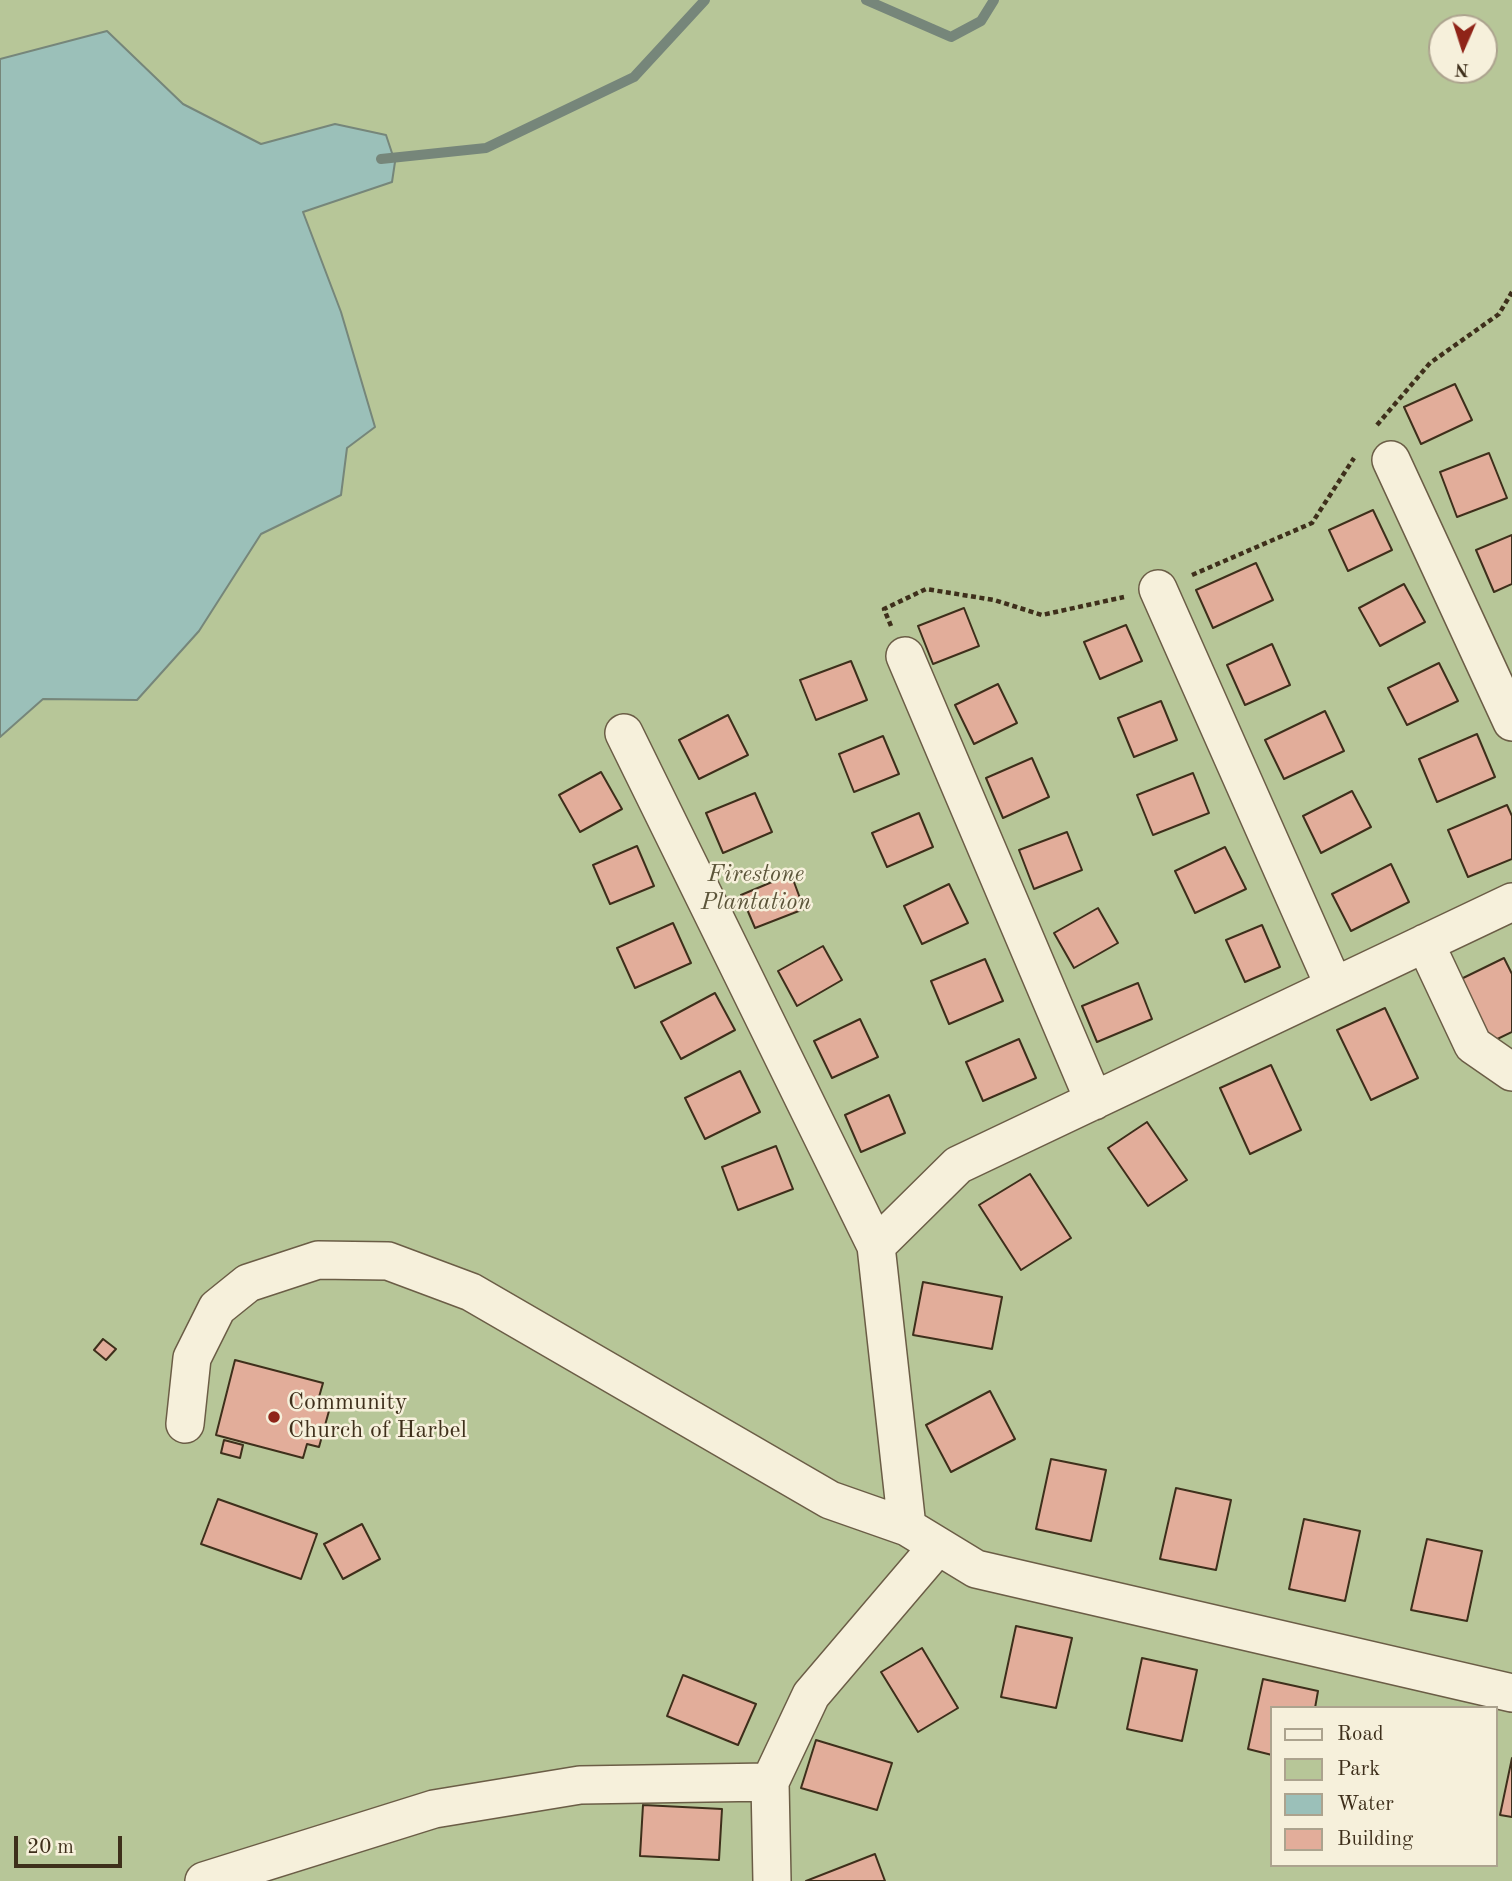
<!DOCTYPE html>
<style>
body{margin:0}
#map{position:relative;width:1512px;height:1881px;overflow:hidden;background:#f1e8c8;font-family:"Old Standard TT",serif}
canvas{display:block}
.legend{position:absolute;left:1270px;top:1706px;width:228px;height:161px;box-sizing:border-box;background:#f6f0db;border:2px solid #aca38e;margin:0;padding:9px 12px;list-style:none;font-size:21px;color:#3e2f1b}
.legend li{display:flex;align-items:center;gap:14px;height:35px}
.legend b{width:35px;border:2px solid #aca38e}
.north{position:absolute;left:1428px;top:14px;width:70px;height:70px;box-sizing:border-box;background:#f6f0db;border:2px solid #aca38e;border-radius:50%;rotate:183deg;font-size:19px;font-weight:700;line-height:28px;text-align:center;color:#3e2f1b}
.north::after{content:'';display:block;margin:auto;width:24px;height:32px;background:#8f2418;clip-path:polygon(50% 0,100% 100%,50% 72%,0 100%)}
.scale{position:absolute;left:14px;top:1836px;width:108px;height:32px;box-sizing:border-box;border:4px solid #3e2f1b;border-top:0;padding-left:9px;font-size:21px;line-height:24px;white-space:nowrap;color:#3e2f1b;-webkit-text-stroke:5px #f6f0db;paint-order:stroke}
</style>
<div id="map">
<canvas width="1512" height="1881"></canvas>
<ul class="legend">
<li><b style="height:9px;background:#f6f0db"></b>Road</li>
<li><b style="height:19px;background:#b7c698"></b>Park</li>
<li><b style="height:19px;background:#9bc0b9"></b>Water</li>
<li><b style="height:19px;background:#e2ad9a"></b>Building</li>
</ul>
<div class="north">N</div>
<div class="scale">20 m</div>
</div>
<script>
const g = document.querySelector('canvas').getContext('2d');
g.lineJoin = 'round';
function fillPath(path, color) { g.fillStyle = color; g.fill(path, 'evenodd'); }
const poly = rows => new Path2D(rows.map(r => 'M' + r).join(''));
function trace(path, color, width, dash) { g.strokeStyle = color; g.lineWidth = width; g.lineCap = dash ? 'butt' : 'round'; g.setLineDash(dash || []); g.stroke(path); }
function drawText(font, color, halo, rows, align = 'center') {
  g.font = font + ' "Old Standard TT",serif'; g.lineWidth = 5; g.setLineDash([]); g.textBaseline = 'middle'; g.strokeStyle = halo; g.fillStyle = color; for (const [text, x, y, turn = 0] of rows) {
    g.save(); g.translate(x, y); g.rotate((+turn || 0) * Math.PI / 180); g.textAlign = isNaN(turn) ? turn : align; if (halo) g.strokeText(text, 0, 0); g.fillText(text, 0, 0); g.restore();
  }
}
const green = poly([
 [0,0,1512,0,1512,1881,0,1881],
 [1442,28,1484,28,1484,70,1442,70],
 [1272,1708,1496,1708,1496,1865,1272,1865]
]);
const water = poly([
 [107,31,183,104,261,144,335,124,386,135,395,162,392,182,303,212,341,312,375,427,347,448,341,495,261,534,199,631,137,700,43,699,0,737,0,59,107,31]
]);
const stream = poly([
 [866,0,951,37,981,21,994,0],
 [381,159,486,148,634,77,705,0]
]);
const building = poly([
 [1455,384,1472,420,1421,444,1404,407,1455,384],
 [1489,453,1507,498,1457,517,1440,472,1489,453],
 [1373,510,1392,550,1348,571,1329,530,1373,510],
 [1512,535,1512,584,1494,592,1476,550,1512,535],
 [1256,563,1273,600,1213,628,1196,590,1256,563],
 [1404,584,1425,622,1380,646,1359,608,1404,584],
 [964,608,979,646,933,664,918,626,964,608],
 [1126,625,1142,661,1100,679,1084,642,1126,625],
 [1272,644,1290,685,1245,705,1227,665,1272,644],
 [851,661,867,700,816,720,800,680,851,661],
 [1439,663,1458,701,1407,725,1388,688,1439,663],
 [998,684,1017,723,974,744,955,705,998,684],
 [1161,701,1177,740,1134,757,1118,718,1161,701],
 [1325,711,1344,751,1284,779,1265,740,1325,711],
 [728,715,748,755,699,779,679,740,728,715],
 [1477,734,1495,777,1437,802,1419,759,1477,734],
 [883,736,899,774,854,792,839,754,883,736],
 [1032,758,1049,797,1003,818,986,778,1032,758],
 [601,772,622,809,580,832,559,795,601,772],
 [1193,773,1209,813,1153,835,1137,795,1193,773],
 [1352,791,1371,827,1321,853,1303,816,1352,791],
 [755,793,772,832,723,853,706,813,755,793],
 [1507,805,1512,816,1512,859,1468,877,1448,830,1507,805],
 [919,813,933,847,887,867,872,833,919,813],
 [1067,832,1082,870,1034,889,1019,850,1067,832],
 [637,846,654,886,610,904,593,865,637,846],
 [1225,847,1246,889,1195,913,1175,871,1225,847],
 [1391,864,1409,902,1351,931,1332,894,1391,864],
 [791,874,804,909,755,928,741,895,791,874],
 [949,884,968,923,922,944,904,906,949,884],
 [1098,908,1118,943,1074,968,1054,933,1098,908],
 [673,923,691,963,635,988,617,948,673,923],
 [1262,925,1280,967,1245,982,1226,940,1262,925],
 [823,946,842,980,797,1006,778,971,823,946],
 [1504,958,1512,974,1512,1032,1489,1043,1459,980,1504,958],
 [985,959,1003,1001,949,1024,931,981,985,959],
 [1138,983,1152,1019,1097,1042,1082,1006,1138,983],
 [715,993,735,1030,681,1059,661,1022,715,993],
 [1385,1008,1418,1078,1371,1100,1337,1030,1385,1008],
 [860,1019,878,1057,832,1078,814,1041,860,1019],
 [1019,1039,1036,1078,983,1101,966,1062,1019,1039],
 [1271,1065,1301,1130,1250,1154,1220,1088,1271,1065],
 [740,1071,760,1112,705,1139,685,1098,740,1071],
 [889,1095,905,1133,861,1152,845,1115,889,1095],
 [1147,1122,1187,1180,1148,1206,1108,1148,1147,1122],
 [776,1146,793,1189,738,1210,722,1167,776,1146],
 [1030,1174,1071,1238,1021,1270,979,1205,1030,1174],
 [923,1282,1002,1297,992,1349,913,1335,923,1282],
 [103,1339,116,1349,106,1360,94,1350,103,1339],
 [235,1360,323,1383,319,1397,332,1400,319,1447,307,1444,303,1458,216,1435,235,1360],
 [990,1391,1015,1439,951,1472,926,1425,990,1391],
 [224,1440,243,1445,240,1458,221,1453,224,1440],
 [1051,1459,1106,1470,1091,1541,1036,1529,1051,1459],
 [1176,1488,1231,1500,1216,1570,1160,1559,1176,1488],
 [218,1499,317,1534,301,1579,201,1544,218,1499],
 [1304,1519,1360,1531,1345,1601,1289,1589,1304,1519],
 [362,1524,380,1559,343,1579,324,1544,362,1524],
 [1427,1539,1482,1551,1467,1621,1411,1610,1427,1539],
 [1016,1626,1072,1638,1056,1708,1001,1697,1016,1626],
 [922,1648,958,1708,918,1732,881,1672,922,1648],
 [1142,1658,1197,1670,1182,1741,1127,1729,1142,1658],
 [683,1675,756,1704,738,1745,667,1716,683,1675],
 [1263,1679,1318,1691,1315,1708,1272,1708,1272,1755,1248,1749,1263,1679],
 [816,1740,892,1763,877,1810,801,1788,816,1740],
 [1512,1758,1512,1817,1500,1815,1512,1758],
 [643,1805,722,1809,719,1860,640,1856,643,1805],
 [875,1854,885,1881,806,1881,875,1854]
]);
const path = poly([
 [1377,425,1430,363,1499,314,1512,292],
 [1192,575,1312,523,1354,458],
 [891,626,884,609,926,589,994,600,1042,615,1124,597]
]);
const minor = poly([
 [1391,460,1512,722],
 [1158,589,1334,986],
 [905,656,1094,1101],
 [624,733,876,1246,907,1527],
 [1425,943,1473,1045,1512,1072],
 [876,1246,958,1165,1512,902],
 [185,1424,192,1358,217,1308,248,1283,318,1260,388,1261,471,1292,830,1500,907,1527,976,1569,1512,1693],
 [204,1881,434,1809,580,1785,770,1782],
 [772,1881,770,1782,811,1695,938,1546]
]);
const markers = [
 [274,1417,7,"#8f2418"]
];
const parkNames = [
 ["Firestone",756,875],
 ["Plantation",756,903]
];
const poiNames = [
 ["Community",288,1403],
 ["Church of Harbel",288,1431]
];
fillPath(green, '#b7c698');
fillPath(water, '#9bc0b9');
trace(water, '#76867a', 2);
trace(stream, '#76867a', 10);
fillPath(building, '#e2ad9a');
trace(building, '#3e2f1b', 2);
trace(minor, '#6b5d46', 40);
trace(path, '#3e2f1b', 4.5, [5, 3.5]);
trace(minor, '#f6f0db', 37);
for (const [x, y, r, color] of markers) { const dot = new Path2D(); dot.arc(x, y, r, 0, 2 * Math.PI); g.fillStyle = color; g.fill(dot); trace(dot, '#f6f0db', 2.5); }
drawText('italic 24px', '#5c553a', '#f6f0db', parkNames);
drawText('24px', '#3e2f1b', '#f6f0db', poiNames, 'left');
</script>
